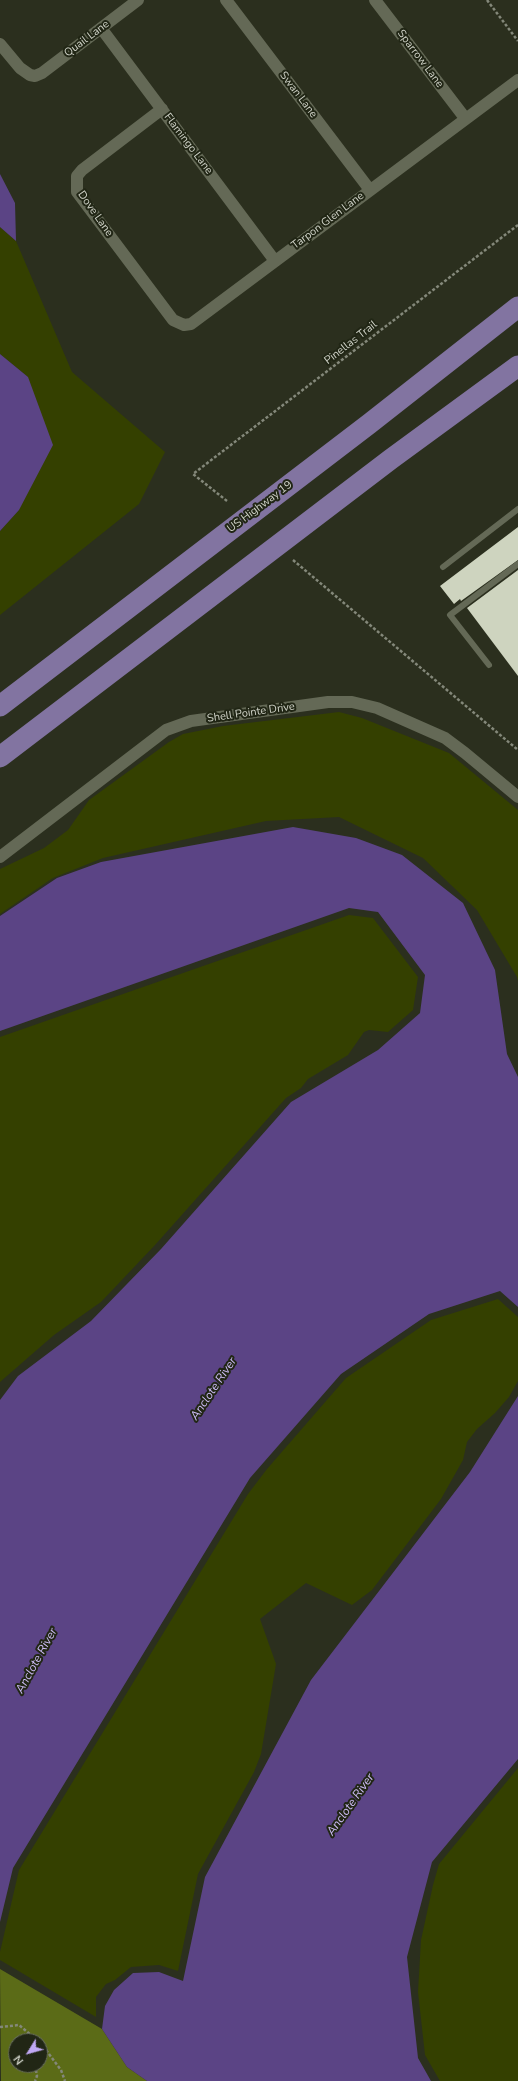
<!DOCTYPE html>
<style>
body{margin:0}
#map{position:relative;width:518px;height:2081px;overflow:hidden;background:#2b2f1e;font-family:"Nunito Sans",sans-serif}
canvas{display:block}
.north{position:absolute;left:8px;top:2033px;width:40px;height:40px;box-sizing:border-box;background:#212615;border:1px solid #676c5d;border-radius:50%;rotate:233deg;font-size:11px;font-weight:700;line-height:16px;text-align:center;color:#d1d4c9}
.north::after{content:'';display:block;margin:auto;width:14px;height:18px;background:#c0a8f4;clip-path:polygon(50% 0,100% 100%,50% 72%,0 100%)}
</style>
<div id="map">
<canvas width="518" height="2081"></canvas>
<div class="north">N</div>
</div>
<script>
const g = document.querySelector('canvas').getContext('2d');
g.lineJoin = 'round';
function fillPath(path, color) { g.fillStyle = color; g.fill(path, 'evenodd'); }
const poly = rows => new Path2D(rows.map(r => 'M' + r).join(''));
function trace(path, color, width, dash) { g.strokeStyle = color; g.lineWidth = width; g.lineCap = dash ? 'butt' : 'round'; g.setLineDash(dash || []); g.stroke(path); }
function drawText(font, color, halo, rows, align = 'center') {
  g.font = font + ' "Nunito Sans",sans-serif'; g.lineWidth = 4; g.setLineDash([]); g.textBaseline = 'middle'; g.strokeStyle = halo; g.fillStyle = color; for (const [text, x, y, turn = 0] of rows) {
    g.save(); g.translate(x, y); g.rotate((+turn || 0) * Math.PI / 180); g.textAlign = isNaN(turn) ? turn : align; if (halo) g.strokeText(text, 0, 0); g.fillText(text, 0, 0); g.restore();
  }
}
const green = poly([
 [0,227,16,241,72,372,165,452,139,504,0,615,0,531,19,510,28,377,0,354],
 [339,712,362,718,449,753,518,810,518,981,517,977,477,910,423,858,339,817,266,821,103,858,53,878,0,914,0,869,44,848,68,830,89,800,169,742,183,734,223,726],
 [349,915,373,918,418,977,413,1010,388,1032,369,1030,364,1032,348,1055,308,1079,301,1088,286,1098,155,1245,101,1302,54,1335,0,1382,0,1037],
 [498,1299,518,1317,518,1381,509,1397,495,1413,477,1429,467,1442,463,1460,441,1499,372,1590,352,1605,306,1583,260,1619,276,1664,261,1754,254,1772,198,1874,178,1971,159,1965,131,1967,115,1980,106,1984,96,1997,96,2017,0,1960,0,1952,19,1870,248,1494,267,1469,346,1378,431,1320],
 [518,1768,518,2081,440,2081,425,2055,418,1992,421,1940,433,1885,439,1864]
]);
const forest = poly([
 [0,1969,102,2029,127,2067,147,2081,1,2081],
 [16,2041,40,2041,40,2065,16,2065]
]);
const water = poly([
 [0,174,15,203,16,241,0,227],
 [0,354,28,377,53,445,19,510,0,531],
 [293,827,356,838,402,855,463,903,495,970,507,1054,518,1077,518,1307,500,1291,429,1314,341,1374,250,1478,13,1868,0,1922,0,1400,18,1376,91,1321,161,1249,291,1102,378,1050,420,1013,425,975,378,912,349,908,0,1031,0,916,57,878,101,862],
 [518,1396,518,1759,432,1862,407,1957,418,2058,431,2081,147,2081,127,2067,102,2029,105,2006,114,1990,133,1973,159,1972,183,1981,205,1877,311,1680,470,1472]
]);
const building = poly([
 [518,527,518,560,461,601,460,599,454,604,440,586],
 [518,570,518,676,467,608]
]);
const path = poly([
 [487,0,518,41],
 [227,501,193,474,518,225],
 [293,560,518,750],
 [0,2027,19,2025,38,2041],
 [40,2042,61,2070,65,2081],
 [35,2065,37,2076,35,2081]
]);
const service = poly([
 [443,567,518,509],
 [489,665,450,615,518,564]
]);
const minor = poly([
 [226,0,370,190],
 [375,0,465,118],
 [101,28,275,261],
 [0,44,20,68,30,75,35,76,42,73,138,0],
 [162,109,82,170,77,176,77,192,173,320,184,325,191,324,518,80],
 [0,857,166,730,191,721,328,702,352,702,377,708,445,738,465,753,518,797]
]);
const trunk = poly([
 [0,706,369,424,518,307],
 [0,757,391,459,518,366]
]);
const streetNames = [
 ["Quail Lane",87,39,-37],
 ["Sparrow Lane",420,59,53],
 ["Swan Lane",298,95,53],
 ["Flamingo Lane",188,144,53],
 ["Dove Lane",95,214,55],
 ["Tarpon Glen Lane",328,221,-37],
 ["Pinellas Trail",351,343,-38],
 ["US Highway 19",260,507,-37],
 ["Shell Pointe Drive",251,713,-8]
];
const waterNames = [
 ["Anclote River",214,1389,-56],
 ["Anclote River",37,1661,-61],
 ["Anclote River",351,1805,-55]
];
fillPath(green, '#344000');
fillPath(forest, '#5b6b17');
fillPath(water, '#5b4485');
fillPath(building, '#ced4bf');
trace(path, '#84887a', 2.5, [3, 2]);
trace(service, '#646956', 6);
trace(minor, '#646956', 12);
trace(trunk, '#8274a1', 21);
drawText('11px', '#d1d4c9', '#212615', streetNames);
drawText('italic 12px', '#cdbcf6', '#212615', waterNames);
</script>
